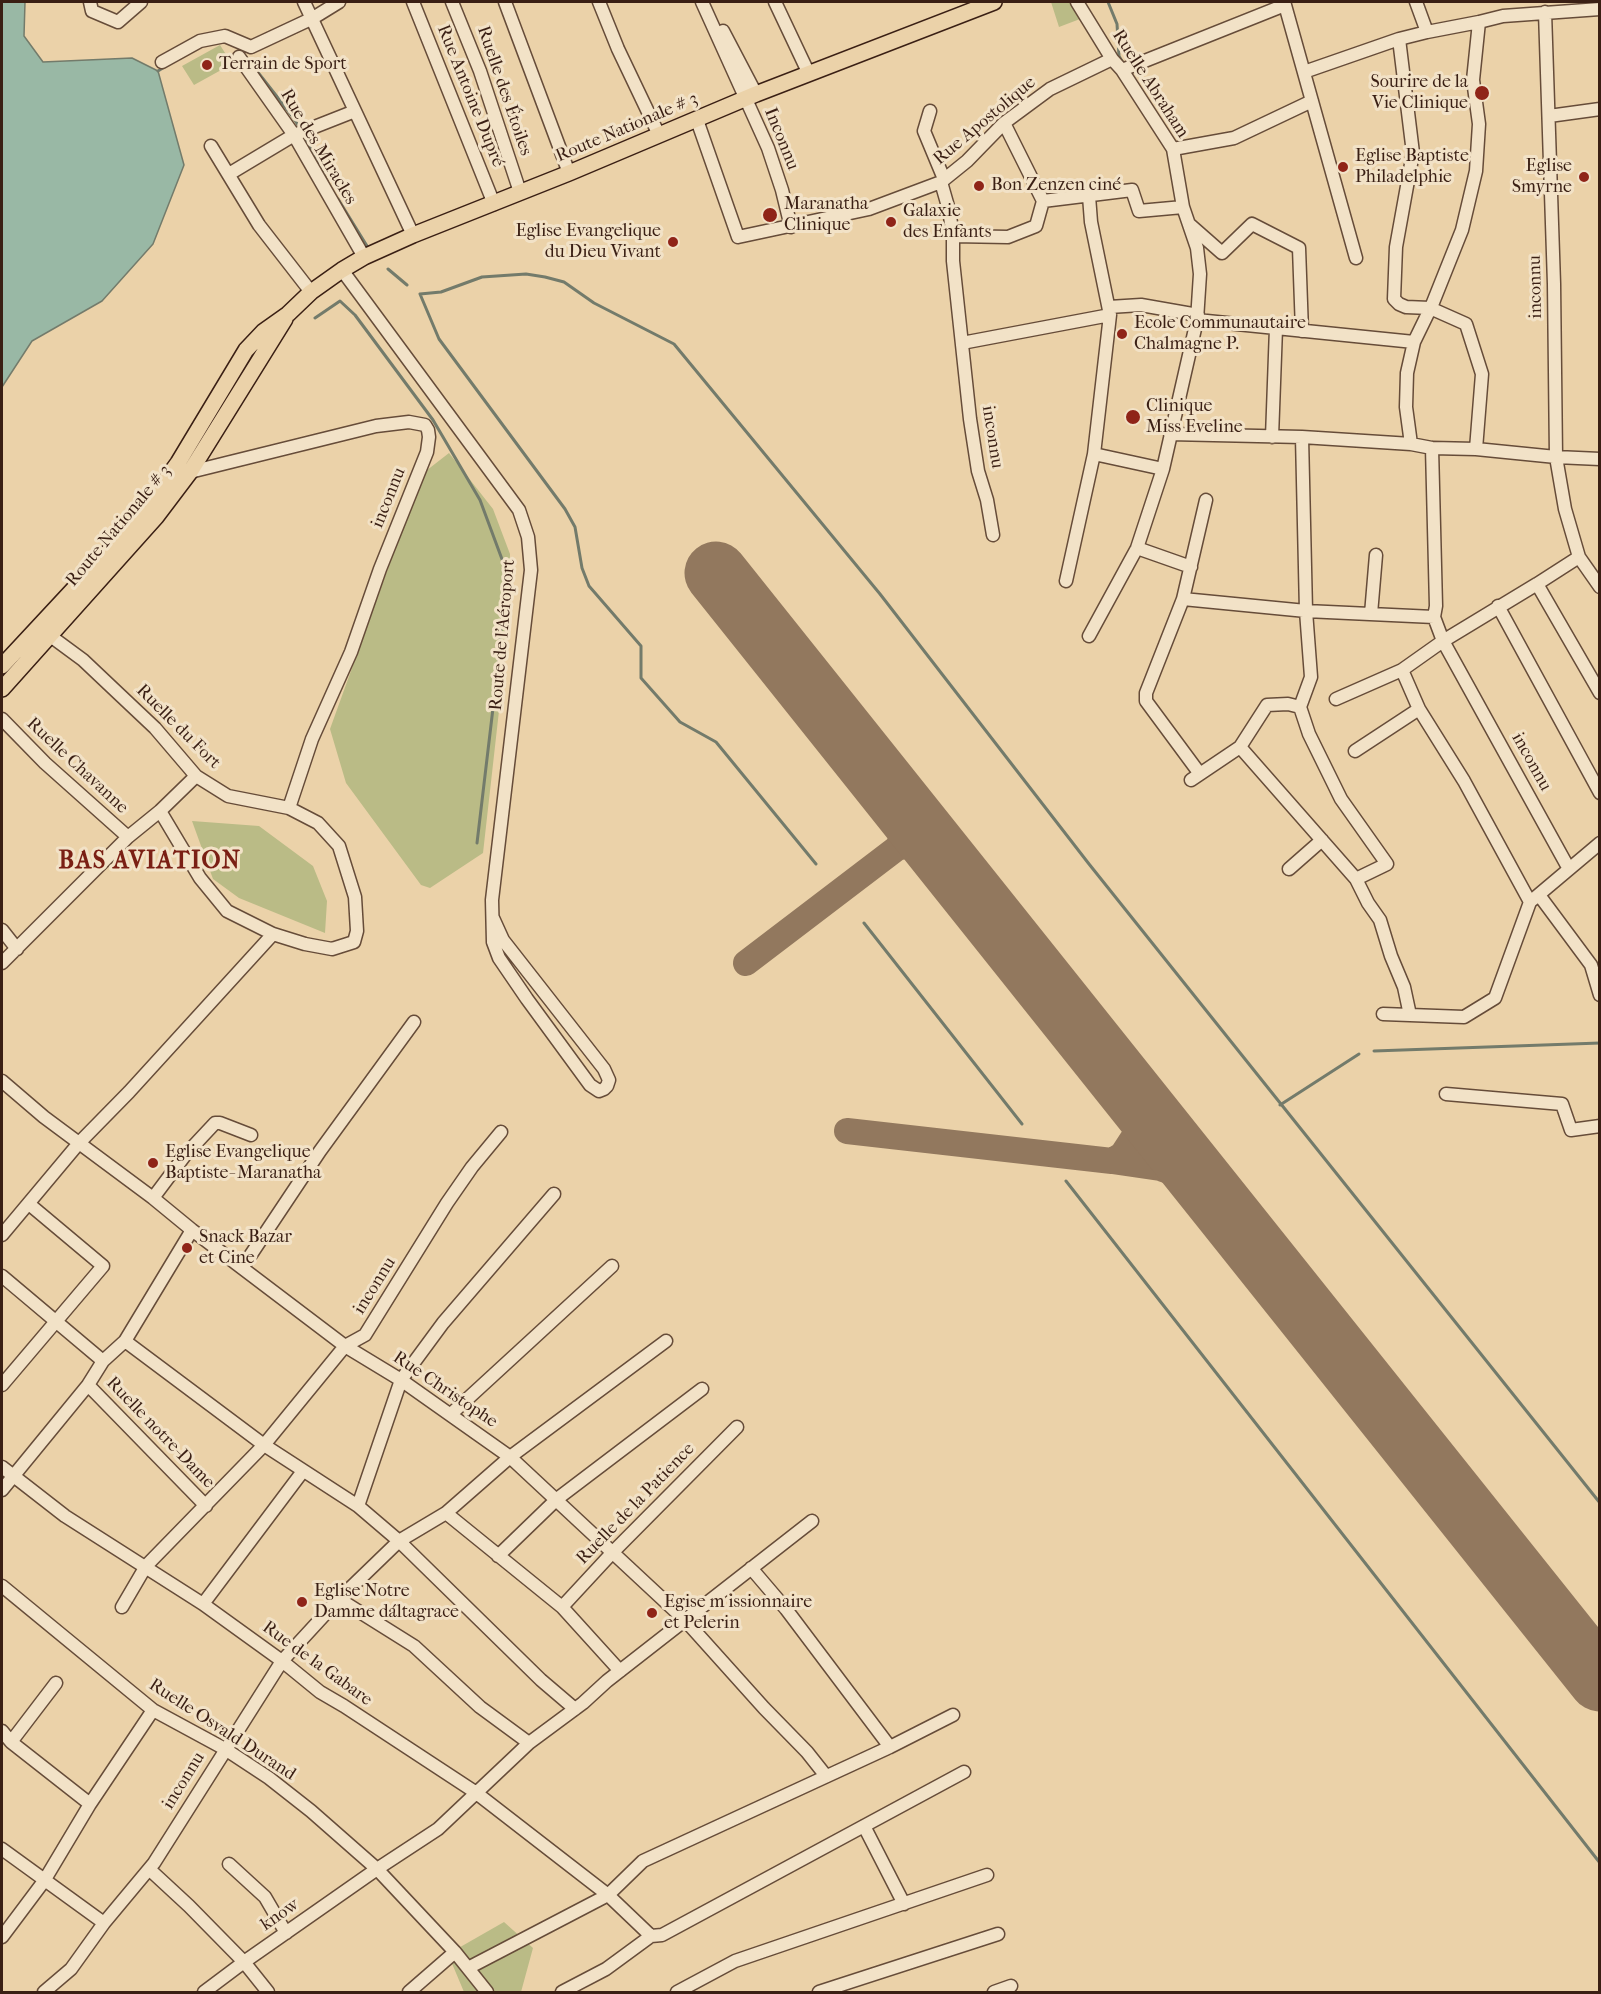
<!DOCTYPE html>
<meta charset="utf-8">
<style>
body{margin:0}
#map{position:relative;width:1601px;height:1994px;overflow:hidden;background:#ebd2a9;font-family:"IM FELL French Canon",serif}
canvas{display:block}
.frame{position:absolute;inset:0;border:3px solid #3a1f14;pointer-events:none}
</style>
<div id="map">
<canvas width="1601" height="1994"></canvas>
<div class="frame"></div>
</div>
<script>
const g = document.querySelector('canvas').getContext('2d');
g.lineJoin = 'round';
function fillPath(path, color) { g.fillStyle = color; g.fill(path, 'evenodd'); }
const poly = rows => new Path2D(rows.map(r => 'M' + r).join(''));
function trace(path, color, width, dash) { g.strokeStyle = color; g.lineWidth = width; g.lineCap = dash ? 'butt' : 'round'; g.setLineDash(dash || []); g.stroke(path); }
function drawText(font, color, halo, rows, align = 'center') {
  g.font = font + ' "IM FELL French Canon",serif'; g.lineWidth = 6; g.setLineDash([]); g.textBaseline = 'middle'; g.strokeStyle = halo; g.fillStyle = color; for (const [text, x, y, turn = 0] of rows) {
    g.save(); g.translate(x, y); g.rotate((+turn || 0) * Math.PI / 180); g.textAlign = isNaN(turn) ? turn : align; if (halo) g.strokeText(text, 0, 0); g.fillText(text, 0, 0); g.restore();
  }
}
const green = poly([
 [1051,2,1071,2,1080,19,1059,27],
 [220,45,232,64,194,85,182,66],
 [449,453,493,509,510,554,509,622,483,853,430,888,421,885,346,783,330,729,422,474],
 [192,821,259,826,313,866,327,901,325,933,239,898,213,879],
 [504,1922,533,1948,521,1992,464,1992,448,1954]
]);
const water = poly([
 [2,2,25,2,24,36,43,62,132,58,158,71,184,165,153,244,102,301,32,341,2,387,2,2]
]);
const stream = poly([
 [1108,2,1117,24,1119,56,1123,63],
 [238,47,293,117,301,130],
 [158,71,166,66],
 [304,136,327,181],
 [338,199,367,246],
 [388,269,407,285],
 [315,318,340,301,355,315,433,420,480,500,506,570,498,666,477,843],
 [816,864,716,742,680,722,641,678,641,646,589,586,582,568,575,527,565,509,439,339,420,294,441,292,482,277,526,274,545,277,564,282,594,303,674,344,880,594,1089,864,1600,1503],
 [864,923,1022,1124],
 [1374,1051,1600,1043],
 [1280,1105,1359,1054],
 [1066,1181,1600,1863]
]);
const taxiway = poly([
 [897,848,918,842,940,853],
 [746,963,897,848,906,833,906,825,903,806],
 [847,1131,1112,1161,1160,1168,1203,1183],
 [1112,1161,1122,1155,1137,1132,1140,1118,1138,1102]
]);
const runway = poly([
 [716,573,1600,1680]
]);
const minor = poly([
 [90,2,92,11,118,22,141,2],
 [304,2,413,235],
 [413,2,494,204],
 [452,2,480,71,520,192],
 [505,2,569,173],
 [599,2,618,49,659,135],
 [702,2,768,148,782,190,791,227],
 [775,2,809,74],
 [1077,2,1112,59,1122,70,1173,149,1183,207,1197,248,1200,274,1197,320,1163,469,1137,548,1089,636],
 [1416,2,1427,32],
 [1545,12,1554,284,1556,457,1565,509,1579,557,1600,587],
 [723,31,756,94],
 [1399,39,1413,153,1396,247,1394,299,1399,304,1406,307,1430,308,1466,324,1482,374,1476,449],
 [239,57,294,135,364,257],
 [162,62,200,41,225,36,251,47,313,18,339,2],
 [1122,70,1285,5,1356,258],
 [1304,72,1399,39,1427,32,1479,22,1503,16,1600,9],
 [930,111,924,131,944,179],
 [1549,116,1600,109],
 [697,120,738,237,869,209,941,182,967,161,1004,123,1050,89,1112,59],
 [211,146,259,225,311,292],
 [1173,149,1234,138,1312,101],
 [229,174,294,135,355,111],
 [941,182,949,210,953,236,953,261,970,419,978,471,987,500,993,535],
 [1043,201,1132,190,1139,211,1183,207],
 [1189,224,1222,253,1252,224,1299,248,1302,331],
 [953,236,1008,237,1036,226,1043,201,1004,123],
 [342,270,519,510,528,537,531,570,492,900,493,942,499,958,527,999,590,1085,599,1091,604,1089,607,1086,609,1080,604,1069,503,940,493,918],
 [1109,307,1141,305,1198,315],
 [1197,320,1414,342],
 [962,343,1110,315],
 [1170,434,1302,437,1411,444,1432,448,1476,449,1556,457,1600,459],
 [1272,437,1276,328],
 [1302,437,1306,611,1311,677,1300,707,1309,734,1341,799,1387,864,1356,879],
 [1411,444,1406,407,1407,373,1414,342,1432,305,1462,230,1476,171,1479,124,1473,80,1479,22],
 [1432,448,1436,606,1434,617,1443,641,1569,869],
 [1094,454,1163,469],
 [190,472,376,426,409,422,425,425,428,430,429,437,427,452,380,569,351,652,312,739,289,808],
 [1137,548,1191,567],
 [1066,581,1094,454,1110,315,1091,222,1089,196],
 [1537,584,1600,693],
 [1183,599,1306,611,1434,617],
 [1498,606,1600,793],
 [1371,614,1376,555],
 [45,632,83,660,120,695,155,728,196,776,228,796,289,808,318,823,339,846,355,897,357,931,354,942,332,949,305,944,273,934,227,911,200,878,160,811],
 [1402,670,1419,709,1464,781,1530,902],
 [1336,699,1402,670,1443,641,1537,584,1579,557],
 [1300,707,1288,704,1267,705,1240,747,1356,879,1368,903,1380,920,1391,956,1404,987,1410,1015],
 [2,719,45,763,128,837],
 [1355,751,1419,709],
 [1200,774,1146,701,1146,693,1183,599,1206,500],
 [1191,780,1240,747],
 [1289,869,1322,840],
 [1539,895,1591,965,1600,995],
 [2,930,17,949],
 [2,963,128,837,160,811,196,776],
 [1383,1014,1464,1017,1495,998,1530,902,1600,843],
 [2,1081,44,1117,153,1198,192,1230,345,1346,401,1380,510,1457,685,1620,764,1708,807,1752,826,1776],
 [1446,1094,1562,1104,1571,1130,1600,1126],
 [153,1198,186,1154,215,1123,220,1123,251,1135],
 [2,1235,79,1143,129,1092,273,934],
 [242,1268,320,1151,414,1022],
 [2,1276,103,1361],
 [125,1341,264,1445,358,1506,399,1541,541,1680,575,1709],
 [2,1385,103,1266,29,1204],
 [88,1385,206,1506],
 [451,1414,612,1266],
 [2,1467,65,1516,203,1604,282,1661,320,1692,344,1706,475,1792,608,1895,651,1936,662,1935,964,1772],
 [2,1490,88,1385,103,1361,125,1341,192,1230],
 [358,1506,401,1380,443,1323,554,1194],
 [446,1513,562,1607,620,1671],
 [498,1556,557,1499,702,1389],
 [751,1568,786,1609,890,1747],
 [2,1586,153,1710,225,1749,269,1778,311,1811,377,1869,455,1952,487,1992],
 [339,1599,414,1646,480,1707,529,1743,583,1703,607,1681,812,1521],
 [203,1604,303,1471],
 [122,1607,146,1566,264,1445,345,1346,365,1335,447,1203,472,1167,501,1132],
 [562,1607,612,1553,737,1427],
 [2,1731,11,1742,90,1804],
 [11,1742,56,1683],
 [864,1826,904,1904],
 [2,1849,104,1923],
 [229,1864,265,1897,286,1933],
 [149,1869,189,1906,244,1962,268,1992],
 [2,1937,44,1881,90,1804,153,1710],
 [468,1968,608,1895,643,1861,890,1747,953,1715],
 [44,1992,71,1969,104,1923,154,1863,282,1661,339,1599,399,1541,446,1513,510,1457,666,1341],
 [204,1992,244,1962,377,1869,438,1829,529,1743],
 [409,1992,455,1952],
 [562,1992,606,1969,651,1936],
 [677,1992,735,1961,987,1875],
 [819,1992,998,1934],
 [994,1992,1011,1986]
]);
const major = poly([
 [2,666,110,550,146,507,178,463,246,350,264,331,288,314,311,292,342,270,364,257,413,235,569,173,756,94,994,2],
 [2,689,156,517,190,472,285,319]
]);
const markers = [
 [207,65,6,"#8f2418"],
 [1482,93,8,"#8f2418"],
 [1343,167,6,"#8f2418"],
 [1584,177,6,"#8f2418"],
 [979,186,6,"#8f2418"],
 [770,215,8,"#8f2418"],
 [891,222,6,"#8f2418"],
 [673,242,6,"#8f2418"],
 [1122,334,6,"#8f2418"],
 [1133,417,8,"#8f2418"],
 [153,1163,6,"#8f2418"],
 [187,1248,6,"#8f2418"],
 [302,1602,6,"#8f2418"],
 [652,1613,6,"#8f2418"]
];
const poiNames = [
 ["Terrain de Sport",219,65],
 ["Sourire de la",1468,83,"right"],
 ["Vie Clinique",1468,104,"right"],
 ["Eglise Baptiste",1355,157],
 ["Philadelphie",1355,178],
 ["Eglise",1572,167,"right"],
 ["Smyrne",1572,188,"right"],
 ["Bon Zenzen ciné",991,186],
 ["Maranatha",784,205],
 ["Clinique",784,226],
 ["Galaxie",903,212],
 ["des Enfants",903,233],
 ["Eglise Evangelique",661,232,"right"],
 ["du Dieu Vivant",661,253,"right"],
 ["Ecole Communautaire",1134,324],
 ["Chalmagne P.",1134,345],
 ["Clinique",1146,407],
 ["Miss Eveline",1146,428],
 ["Eglise Evangelique",165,1153],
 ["Baptiste- Maranatha",165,1174],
 ["Snack Bazar",199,1238],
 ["et Cine",199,1259],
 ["Eglise Notre",314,1592],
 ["Damme dáltagrace",314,1613],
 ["Egise m issionnaire",664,1603],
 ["et Pelerin",664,1624]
];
const streetNames = [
 ["Ruelle Abraham",1150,84,57],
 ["Ruelle des Étoiles",504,91,71],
 ["Rue Antoine Dupré",470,96,68],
 ["Rue Apostolique",985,121,-40],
 ["Route Nationale # 3",627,128,-23],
 ["Inconnu",781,139,68],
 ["Rue des Miracles",318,147,59],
 ["inconnu",1536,287,-91],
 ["inconnu",992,437,81],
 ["inconnu",389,498,-68],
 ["Route Nationale # 3",119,526,-50],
 ["Route de l'Aéroport",503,635,-85],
 ["Ruelle du Fort",178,727,45],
 ["inconnu",1531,762,61],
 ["Ruelle Chavanne",77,766,43],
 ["inconnu",375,1286,-58],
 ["Rue Christophe",445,1390,34],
 ["Ruelle notre-Dame",160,1433,46],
 ["Ruelle de la Patience",636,1504,-46],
 ["Rue de la Gabare",317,1664,36],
 ["Ruelle Osvald Durand",222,1730,33],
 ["inconnu",184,1781,-58],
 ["know",280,1915,-35]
];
const districtNames = [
 ["BAS AVIATION",150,862]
];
fillPath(green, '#babb86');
fillPath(water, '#99b8a5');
trace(water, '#737b6b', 1.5);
trace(stream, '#737b6b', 3);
trace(taxiway, '#92785e', 26);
trace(runway, '#92785e', 63);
trace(minor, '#664c39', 15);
trace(major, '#3a1f14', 18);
trace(minor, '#f2e2c7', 12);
trace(major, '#ebd2a9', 15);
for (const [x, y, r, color] of markers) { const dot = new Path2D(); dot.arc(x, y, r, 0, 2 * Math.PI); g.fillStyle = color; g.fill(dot); trace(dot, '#f2e2c7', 2); }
drawText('18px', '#3a1f14', '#f2e2c7', poiNames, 'left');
drawText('18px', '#3a1f14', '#f2e2c7', streetNames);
g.letterSpacing = '1.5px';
drawText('bold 24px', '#7a1f14', '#f2e2c7', districtNames);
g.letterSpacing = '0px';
</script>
